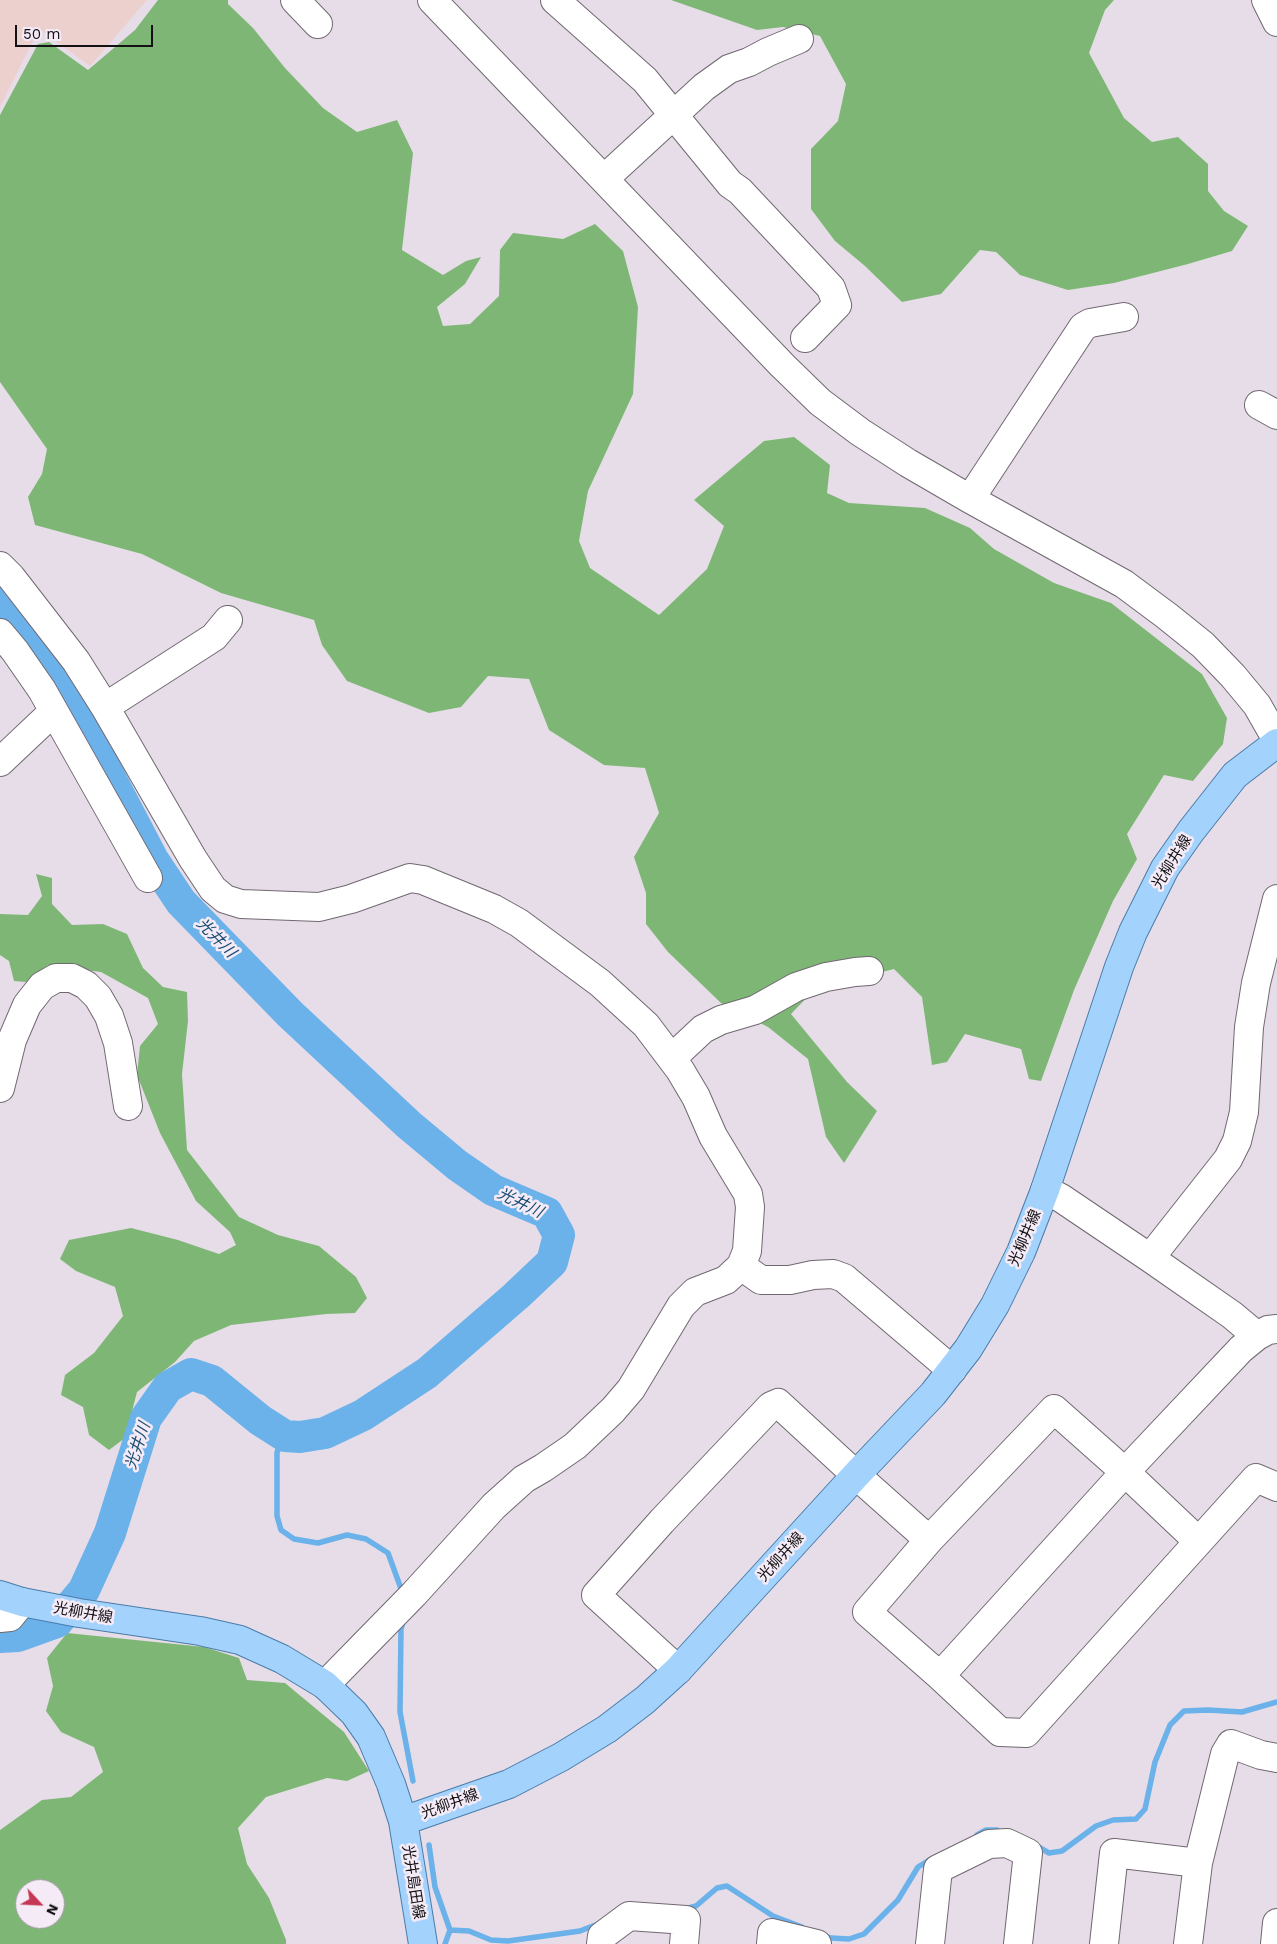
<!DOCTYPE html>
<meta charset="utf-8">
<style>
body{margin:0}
#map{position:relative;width:1277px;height:1944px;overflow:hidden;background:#e7dde8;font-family:"Work Sans",sans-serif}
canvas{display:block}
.north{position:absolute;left:15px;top:1879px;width:50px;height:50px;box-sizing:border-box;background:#f4ebf6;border:1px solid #9a949c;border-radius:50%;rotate:115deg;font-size:14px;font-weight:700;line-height:20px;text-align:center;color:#141114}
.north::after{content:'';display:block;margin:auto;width:18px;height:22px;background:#c63655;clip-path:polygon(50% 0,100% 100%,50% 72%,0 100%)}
.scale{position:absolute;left:15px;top:25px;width:138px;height:22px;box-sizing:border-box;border:2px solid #141114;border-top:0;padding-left:6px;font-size:15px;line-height:18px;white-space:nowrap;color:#141114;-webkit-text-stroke:4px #f4ebf6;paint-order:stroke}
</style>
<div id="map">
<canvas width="1277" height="1944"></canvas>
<div class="north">N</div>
<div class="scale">50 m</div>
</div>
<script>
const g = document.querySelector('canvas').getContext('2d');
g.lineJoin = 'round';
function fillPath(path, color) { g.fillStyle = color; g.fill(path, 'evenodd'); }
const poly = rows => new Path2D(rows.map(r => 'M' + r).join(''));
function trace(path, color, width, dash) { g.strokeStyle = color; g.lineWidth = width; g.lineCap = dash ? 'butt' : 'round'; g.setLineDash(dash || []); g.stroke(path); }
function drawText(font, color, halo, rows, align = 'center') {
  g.font = font + ' "Work Sans","Noto Sans JP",sans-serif'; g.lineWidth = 5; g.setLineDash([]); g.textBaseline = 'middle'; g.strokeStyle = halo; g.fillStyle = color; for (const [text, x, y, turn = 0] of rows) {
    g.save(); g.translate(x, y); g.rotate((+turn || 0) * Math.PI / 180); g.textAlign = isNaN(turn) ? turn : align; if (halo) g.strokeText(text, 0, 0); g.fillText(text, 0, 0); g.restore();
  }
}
const education = poly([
 [0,0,147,0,90,66,39,29,0,107]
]);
const forest = poly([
 [158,0,228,0,228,4,253,28,285,68,323,108,357,132,397,120,413,153,402,250,443,275,466,261,481,257,465,284,437,307,443,326,470,324,499,296,500,250,513,233,563,239,595,224,623,251,638,307,633,394,588,491,579,541,590,568,659,615,707,569,724,526,694,500,764,441,794,437,830,465,827,493,849,503,925,508,970,528,994,549,1054,583,1111,603,1202,674,1227,718,1223,744,1193,781,1164,775,1127,834,1137,859,1113,901,1074,990,1041,1081,1029,1079,1021,1049,965,1034,947,1062,932,1065,922,997,894,969,815,989,791,1014,847,1082,877,1111,844,1163,826,1137,808,1059,768,1027,721,1003,668,952,646,924,646,893,634,857,659,813,645,768,604,765,549,730,529,679,488,676,461,707,429,713,347,681,322,645,314,620,221,593,142,554,35,525,28,497,42,474,47,449,0,382,0,115,38,44,49,42,88,70,135,30],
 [671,0,1114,0,1105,10,1089,53,1124,118,1152,142,1178,137,1208,164,1208,191,1224,211,1248,226,1232,251,1188,264,1114,283,1068,290,1020,275,996,252,980,250,941,294,902,302,865,266,835,241,811,209,811,149,838,121,846,84,820,36,783,27,757,30],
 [36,874,52,878,52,904,72,925,103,924,127,934,143,968,163,987,187,992,188,1021,182,1074,187,1150,239,1217,278,1235,319,1246,356,1277,367,1298,355,1313,326,1314,231,1325,194,1341,175,1362,137,1392,125,1438,109,1450,89,1435,83,1407,61,1395,65,1375,94,1353,123,1316,115,1287,76,1271,60,1259,69,1240,131,1228,178,1240,219,1254,236,1245,230,1232,196,1201,160,1133,137,1075,140,1046,158,1024,148,998,101,972,48,965,26,982,14,981,9,961,0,955,0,914,28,915,42,896],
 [67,1633,204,1647,239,1658,247,1680,285,1683,344,1732,369,1771,347,1781,327,1778,266,1797,238,1828,247,1864,269,1898,286,1940,286,1944,0,1944,0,1830,42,1800,71,1797,103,1772,94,1747,61,1732,46,1711,53,1686,47,1658],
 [25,1889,55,1889,55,1919,25,1919]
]);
const stream = poly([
 [285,1436,277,1452,277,1516,281,1530,294,1539,318,1543,347,1535,366,1539,388,1553,403,1594],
 [404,1619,401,1629,400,1712,413,1781],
 [977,1835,986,1830,997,1830],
 [429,1845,435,1887,450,1930,445,1944],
 [1035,1845,1049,1853,1062,1851,1096,1826,1113,1820,1136,1819,1145,1809,1155,1762,1170,1725,1184,1711,1208,1710,1242,1712,1277,1702],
 [685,1909,696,1906,717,1888,727,1886,773,1916,802,1927],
 [450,1930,469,1931,491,1940,508,1941,580,1931,598,1924],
 [822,1935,831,1938,849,1939,864,1934,898,1900,918,1867,931,1859]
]);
const river = poly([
 [0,598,57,676,153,860,181,902,290,1014,409,1125,457,1165,493,1190,547,1213,559,1235,552,1262,516,1296,427,1373,363,1415,325,1433,300,1437,285,1436,260,1420,212,1381,191,1374,168,1387,146,1418,110,1533,84,1590,57,1622,18,1636,0,1637]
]);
const minor = poly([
 [295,0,318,24],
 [432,0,782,365,820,402,860,432,908,463,970,499,1124,584,1167,616,1203,645,1233,676,1257,705,1277,740],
 [555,0,645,80,730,184,740,191,831,288,837,305,805,338],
 [1266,0,1277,22],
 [604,179,704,87,729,69,749,62,768,52,799,39],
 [1259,405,1277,415],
 [970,499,1083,327,1090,323,1124,317],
 [0,566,11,577,76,661,105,707,193,859,213,889,225,899,241,904,319,907,351,899,410,878,423,880,494,909,519,923,600,983,646,1025,680,1070,696,1097,713,1136,748,1194,750,1207,747,1251,741,1266,726,1280,695,1292,681,1306,631,1389,613,1410,575,1446,543,1468,524,1479,494,1506,414,1594,325,1685],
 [0,633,15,651,42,690,148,878],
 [105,707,214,637,228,620],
 [0,762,53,712],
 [672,1058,703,1029,721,1020,755,1010,796,987,826,977,855,972,869,971],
 [0,1088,12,1040,27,1005,42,986,56,978,72,978,86,985,98,997,109,1016,118,1043,128,1106],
 [1045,1190,1061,1198,1150,1258,1232,1315,1257,1336],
 [1150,1258,1228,1159,1237,1141,1244,1112,1249,1027,1256,983,1277,899],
 [741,1266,761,1280,790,1280,813,1275,833,1274,844,1278,952,1370],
 [1198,1541,1125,1472,1054,1409,929,1540,867,1612,940,1676,1000,1732,1026,1733,1256,1478,1277,1487],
 [0,1618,10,1617,22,1602],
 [678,1670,596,1595,662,1521,771,1406,778,1403,856,1475,929,1540],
 [940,1676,1125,1472,1241,1349,1257,1336,1268,1330,1277,1329],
 [601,1944,602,1936,629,1916,686,1920,684,1944],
 [771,1944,772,1933,817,1944],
 [930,1944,938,1869,989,1844,1007,1843,1028,1853,1018,1944],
 [1104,1944,1114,1853,1198,1863],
 [1188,1944,1198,1863,1225,1754,1231,1744,1261,1755,1277,1758],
 [1275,1944,1277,1923]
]);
const major = poly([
 [0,1595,22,1602,79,1613,200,1631,240,1640,282,1659,325,1685,354,1713,371,1737,391,1784,403,1821,423,1944],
 [403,1821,509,1784,561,1757,607,1729,645,1700,678,1670,856,1475,933,1394,968,1349,995,1305,1021,1252,1045,1190,1119,967,1133,932,1165,868,1191,831,1235,775,1277,743]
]);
const streetNames = [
 ["光柳井線",1172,862,-58],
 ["光柳井線",1025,1238,-67],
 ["光柳井線",781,1557,-48],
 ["光柳井線",83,1613,10],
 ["光柳井線",450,1804,-20],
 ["光井島田線",413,1882,81]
];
const waterNames = [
 ["光井川",216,938,45],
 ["光井川",520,1203,26],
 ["光井川",138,1446,-72]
];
fillPath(education, '#ebd0cd');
fillPath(forest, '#7eb775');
trace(stream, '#6bb1ea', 5.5);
trace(river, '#6bb1ea', 32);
trace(minor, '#706871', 30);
trace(major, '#497caa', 30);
trace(minor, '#fff', 28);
trace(major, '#a3d3fc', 28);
drawText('15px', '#141114', '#f4ebf6', streetNames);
drawText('italic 16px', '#1a4d74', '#f4ebf6', waterNames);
</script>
